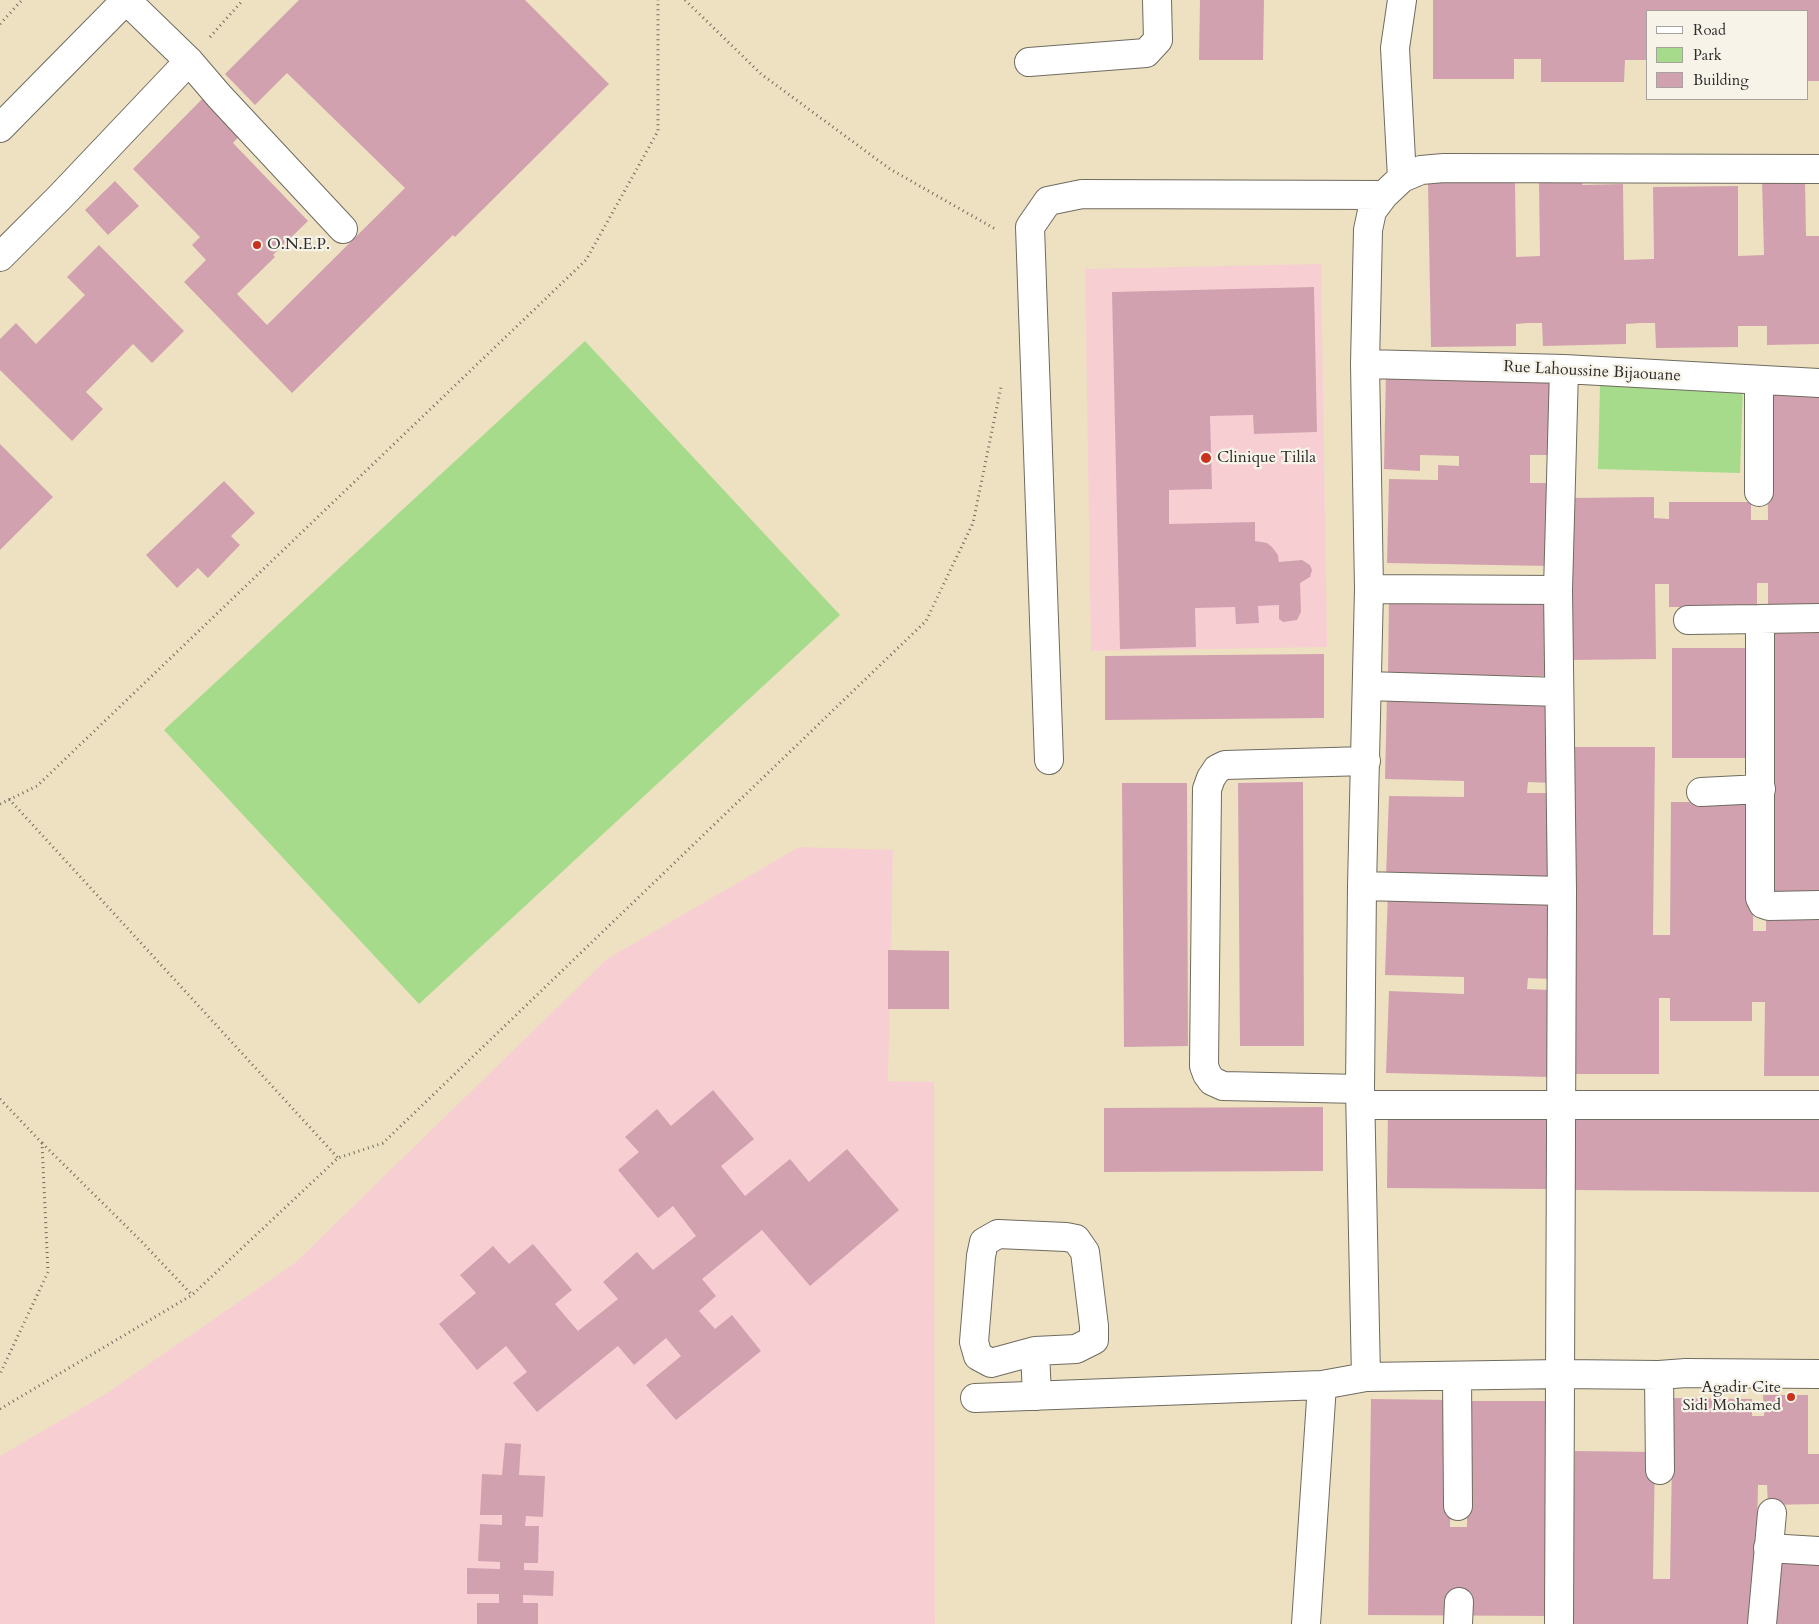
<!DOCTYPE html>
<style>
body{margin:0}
#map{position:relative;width:1819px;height:1624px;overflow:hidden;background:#ede1c1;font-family:Cardo,serif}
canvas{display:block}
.legend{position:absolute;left:1646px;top:10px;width:162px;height:90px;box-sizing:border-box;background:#f7f3e8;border:1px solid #a5a39c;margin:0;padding:6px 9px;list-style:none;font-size:15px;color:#2b2b2b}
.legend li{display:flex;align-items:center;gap:10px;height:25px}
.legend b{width:25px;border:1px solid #a5a39c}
</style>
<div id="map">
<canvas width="1819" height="1624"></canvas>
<ul class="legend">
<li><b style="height:6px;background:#fff"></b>Road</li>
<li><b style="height:14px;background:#a6db8b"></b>Park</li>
<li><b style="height:14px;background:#d2a1b0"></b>Building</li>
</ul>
</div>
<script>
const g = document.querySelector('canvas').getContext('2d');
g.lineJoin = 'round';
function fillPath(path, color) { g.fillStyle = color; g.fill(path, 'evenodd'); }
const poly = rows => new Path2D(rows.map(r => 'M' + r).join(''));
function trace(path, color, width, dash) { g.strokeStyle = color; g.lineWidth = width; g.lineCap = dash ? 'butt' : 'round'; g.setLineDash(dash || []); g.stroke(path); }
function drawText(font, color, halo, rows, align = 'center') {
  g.font = font + ' Cardo,serif'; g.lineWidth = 4.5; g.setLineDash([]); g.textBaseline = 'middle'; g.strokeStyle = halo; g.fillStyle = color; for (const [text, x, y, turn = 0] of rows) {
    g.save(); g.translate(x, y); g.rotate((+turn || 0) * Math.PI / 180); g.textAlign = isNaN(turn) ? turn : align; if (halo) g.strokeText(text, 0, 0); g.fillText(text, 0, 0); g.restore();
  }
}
const built = poly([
 [1321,264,1327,647,1091,651,1085,269],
 [799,847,893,850,888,1081,934,1082,935,1624,0,1624,0,1456,104,1395,295,1263,607,959]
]);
const green = poly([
 [585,341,840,615,419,1004,164,730],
 [1600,385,1743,389,1740,473,1598,469]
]);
const building = poly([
 [299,0,525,0,609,84,455,237,453,235,292,393,184,282,206,260,192,245,200,237,133,169,210,91,247,128,233,143,308,221,273,255,275,257,237,294,267,325,405,188,287,73,255,105,225,74],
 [1200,0,1264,0,1263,60,1199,60],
 [1433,0,1819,0,1819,81,1808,81,1808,11,1648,11,1648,60,1625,60,1624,82,1541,82,1541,59,1514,59,1514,79,1433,79],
 [1805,179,1806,236,1819,236,1819,344,1767,345,1767,326,1738,326,1738,347,1656,348,1655,323,1641,323,1626,324,1626,344,1543,346,1542,323,1528,323,1516,324,1516,346,1431,347,1428,183,1515,181,1516,257,1540,256,1539,183,1583,182,1582,185,1623,184,1624,260,1654,259,1653,187,1738,186,1738,256,1764,255,1762,180],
 [115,181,139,206,108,235,85,210],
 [99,245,184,331,152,363,133,344,86,392,103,409,72,441,0,370,0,339,16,323,36,344,85,295,67,277],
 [1314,287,1317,432,1254,434,1253,415,1210,416,1212,489,1169,490,1169,524,1255,522,1255,541,1267,543,1272,547,1278,555,1279,562,1302,560,1310,565,1312,570,1310,577,1300,583,1301,612,1297,620,1283,622,1279,619,1279,605,1258,606,1259,623,1236,624,1235,607,1195,608,1196,647,1120,649,1112,292],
 [1386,371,1551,377,1549,455,1530,455,1530,483,1550,483,1548,566,1387,563,1389,479,1438,480,1438,465,1459,466,1459,456,1420,455,1420,471,1384,469],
 [1767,385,1819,385,1819,606,1768,606,1768,583,1757,583,1757,607,1669,607,1669,584,1655,584,1656,659,1571,660,1571,498,1654,497,1654,518,1669,519,1669,502,1751,502,1751,520,1768,520],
 [0,444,53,497,0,550],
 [224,481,255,513,231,536,240,545,208,578,198,568,177,588,146,555],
 [1389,595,1550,596,1549,676,1388,675],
 [1765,624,1819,624,1819,896,1766,897],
 [1672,648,1753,648,1752,758,1672,758],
 [1324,654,1324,718,1105,720,1105,656],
 [1387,696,1553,700,1551,783,1528,782,1527,793,1551,793,1548,881,1386,877,1389,796,1464,797,1464,781,1385,779],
 [1573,747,1655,747,1653,935,1670,935,1671,802,1754,802,1753,931,1766,931,1766,909,1819,909,1819,1076,1764,1076,1765,1002,1752,1002,1752,1021,1670,1021,1670,998,1659,998,1659,1074,1571,1074],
 [1303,782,1304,1046,1240,1046,1238,783],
 [1122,783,1187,783,1188,1046,1124,1047],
 [1388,892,1554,897,1551,979,1528,978,1527,989,1551,990,1548,1077,1386,1073,1389,991,1464,994,1464,977,1385,975],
 [888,950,949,951,949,1009,888,1009],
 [713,1090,754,1139,721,1166,745,1196,790,1159,809,1182,847,1149,899,1210,810,1286,762,1230,702,1279,716,1296,699,1311,715,1329,732,1315,761,1351,676,1420,646,1385,681,1356,666,1338,634,1365,618,1346,537,1412,513,1383,527,1372,506,1346,477,1370,439,1324,476,1293,460,1275,493,1246,509,1264,533,1244,572,1290,555,1304,578,1331,618,1299,603,1282,637,1252,653,1270,696,1236,673,1206,658,1218,618,1170,639,1152,625,1137,657,1109,671,1126],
 [1323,1107,1323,1171,1104,1172,1104,1108],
 [1388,1108,1549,1109,1548,1189,1387,1188],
 [1576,1110,1819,1112,1819,1192,1575,1190],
 [1763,1395,1808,1395,1808,1454,1819,1454,1819,1504,1768,1505,1767,1485,1758,1485,1755,1624,1571,1624,1575,1451,1655,1452,1653,1579,1670,1579,1673,1398,1752,1399,1752,1416,1764,1416],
 [1371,1399,1451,1400,1450,1527,1467,1527,1468,1401,1550,1401,1548,1616,1368,1615],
 [505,1443,521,1444,519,1475,545,1476,543,1517,526,1516,525,1526,539,1526,538,1563,524,1563,524,1570,554,1571,553,1596,523,1595,523,1603,538,1603,538,1624,477,1624,477,1603,499,1603,499,1594,467,1594,467,1568,500,1569,500,1562,478,1561,480,1524,502,1525,502,1515,480,1515,482,1474,502,1475],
 [1768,1558,1819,1559,1819,1624,1767,1624]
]);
const path = poly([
 [685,0,761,74,890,169,997,230],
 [0,24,22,0],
 [210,37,243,0],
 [9,799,338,1158],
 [0,804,37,786,586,260,658,131,658,0],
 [0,1099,42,1143,48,1272,0,1374],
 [42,1143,142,1242,192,1295],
 [0,1409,192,1295,338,1158,383,1143,926,621,973,523,1001,387]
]);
const minor = poly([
 [126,0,189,61,219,96,343,229],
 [1402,0,1395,48,1402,178],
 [1029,62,1146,53,1158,40,1157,0],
 [0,128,126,0],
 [1819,169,1444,168,1421,170,1402,178,1384,195,1372,211,1368,230,1365,364,1369,589,1362,886,1360,1089,1366,1377,1561,1374,1659,1375,1686,1373,1819,1374],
 [0,257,60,197,189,61],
 [1365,364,1564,369,1819,383],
 [1759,492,1759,381],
 [1369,589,1558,590],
 [1760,619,1819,618],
 [1688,620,1760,619,1760,898,1763,904,1769,906,1819,905],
 [1367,686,1559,692],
 [1049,760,1030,227,1048,201,1082,194,1384,195],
 [1701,792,1761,789],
 [1362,886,1562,891],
 [1360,1089,1223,1086,1212,1081,1207,1074,1204,1066,1207,789,1211,778,1217,769,1225,765,1366,761],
 [1361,1105,1819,1105],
 [998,1234,1066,1237,1076,1239,1085,1252,1094,1326,1094,1340,1076,1349,1035,1351,991,1363,978,1356,974,1342,981,1256,984,1242,998,1234],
 [1035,1351,1037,1396],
 [1659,1375,1660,1470],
 [1457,1376,1458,1506],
 [975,1398,1322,1385,1366,1377],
 [1768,1548,1819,1551],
 [1306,1624,1322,1385],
 [1458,1624,1459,1602],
 [1559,1624,1562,891,1558,590,1564,369],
 [1762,1624,1772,1513]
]);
const markers = [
 [257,245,5,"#c8321e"],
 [1206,458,6,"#c8321e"],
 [1791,1397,5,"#c8321e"]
];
const poiNames = [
 ["O.N.E.P.",267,245],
 ["Clinique Tilila",1217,458],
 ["Agadir Cite",1781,1388,"right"],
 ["Sidi Mohamed",1781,1406,"right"]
];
const streetNames = [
 ["Rue Lahoussine Bijaouane",1592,372,3]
];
fillPath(built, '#f7cfd3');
fillPath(green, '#a6db8b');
fillPath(building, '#d2a1b0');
trace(minor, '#6f6b60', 30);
trace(path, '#6f6b60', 3, [1, 4]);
trace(minor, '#fff', 28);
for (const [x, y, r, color] of markers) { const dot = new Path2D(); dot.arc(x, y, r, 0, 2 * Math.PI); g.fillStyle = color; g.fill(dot); trace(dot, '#f7f3e8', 2); }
drawText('16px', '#2b2b2b', '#f7f3e8', poiNames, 'left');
drawText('16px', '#2b2b2b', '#f7f3e8', streetNames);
</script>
